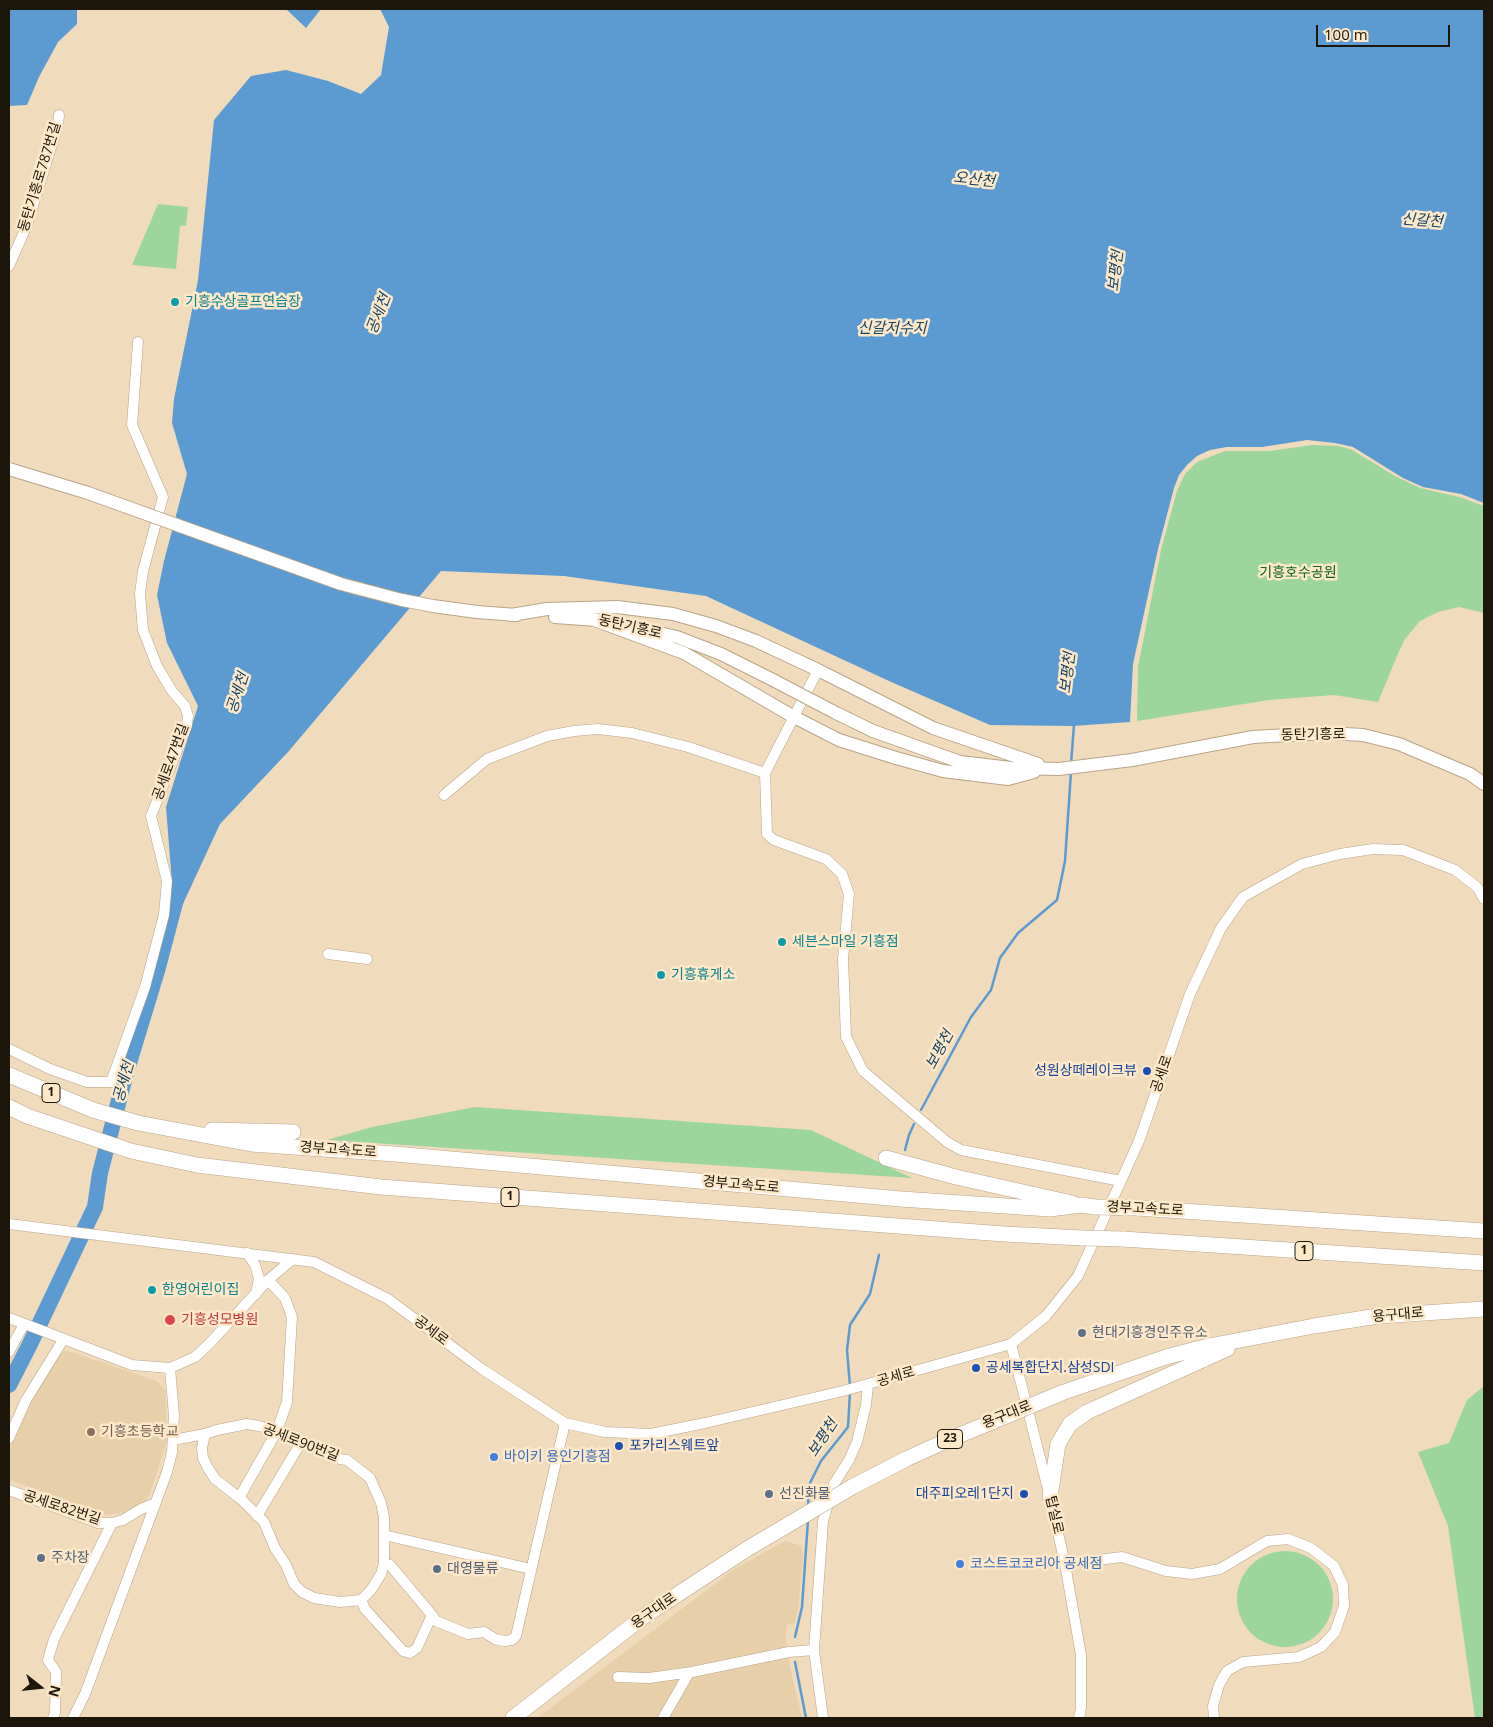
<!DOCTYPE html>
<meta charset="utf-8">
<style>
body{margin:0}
#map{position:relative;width:1493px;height:1727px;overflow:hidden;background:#f0dbbc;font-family:"Open Sans",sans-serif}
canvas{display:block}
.frame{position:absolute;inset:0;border:10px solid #1d160b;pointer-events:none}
.north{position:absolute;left:15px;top:1662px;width:50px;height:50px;-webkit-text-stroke:4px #fde8c9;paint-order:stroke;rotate:106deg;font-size:14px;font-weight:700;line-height:20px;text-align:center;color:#1d160b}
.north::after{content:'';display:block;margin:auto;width:18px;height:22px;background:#1d160b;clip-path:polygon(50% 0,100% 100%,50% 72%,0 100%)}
.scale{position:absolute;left:1316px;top:25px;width:134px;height:22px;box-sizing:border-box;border:2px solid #1d160b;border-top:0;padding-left:6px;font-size:15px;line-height:18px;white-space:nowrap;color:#1d160b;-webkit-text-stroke:4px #fde8c9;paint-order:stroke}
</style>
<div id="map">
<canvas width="1493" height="1727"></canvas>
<div class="frame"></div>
<div class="north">N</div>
<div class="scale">100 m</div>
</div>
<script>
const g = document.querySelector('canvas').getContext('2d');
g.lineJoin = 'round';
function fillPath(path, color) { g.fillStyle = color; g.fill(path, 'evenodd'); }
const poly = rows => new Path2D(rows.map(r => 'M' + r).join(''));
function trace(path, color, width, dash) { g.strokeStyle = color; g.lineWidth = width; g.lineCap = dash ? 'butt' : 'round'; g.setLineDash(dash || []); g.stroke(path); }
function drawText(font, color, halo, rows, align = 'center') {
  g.font = font + ' "Open Sans","Noto Sans KR",sans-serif'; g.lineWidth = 5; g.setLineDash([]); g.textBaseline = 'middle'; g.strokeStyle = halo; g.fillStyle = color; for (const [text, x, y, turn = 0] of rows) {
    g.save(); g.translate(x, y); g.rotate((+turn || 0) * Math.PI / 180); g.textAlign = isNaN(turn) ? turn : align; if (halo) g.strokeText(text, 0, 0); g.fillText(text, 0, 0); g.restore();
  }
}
const built = poly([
 [65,1350,157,1381,165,1390,167,1441,148,1499,126,1513,108,1515,9,1480,9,1450,23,1418,55,1358],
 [785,1541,802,1546,803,1560,798,1609,795,1623,787,1625,786,1637,790,1667,802,1718,537,1718,736,1568]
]);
const green = poly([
 [158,204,188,207,186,226,180,226,176,269,132,265],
 [1312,445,1339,446,1352,450,1395,476,1420,488,1459,497,1484,506,1484,613,1459,607,1438,612,1420,621,1405,639,1397,656,1378,702,1334,695,1269,700,1137,721,1138,667,1161,550,1177,491,1185,474,1197,462,1225,451,1270,451],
 [475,1107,811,1130,912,1178,327,1140,372,1127],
 [1484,1386,1484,1718,1475,1718,1448,1526,1418,1452,1449,1443,1467,1400],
 '1237 1599a48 48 0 1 1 96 0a48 48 0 1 1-96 0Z'
]);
const water = poly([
 [9,9,77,9,77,24,58,42,39,77,27,105,9,106],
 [286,9,321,9,306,28],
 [380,9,1484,9,1484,503,1461,494,1423,487,1403,478,1353,447,1335,443,1307,440,1262,447,1227,447,1210,450,1197,456,1187,465,1179,475,1174,488,1158,549,1133,664,1130,722,1073,726,990,725,889,681,706,596,564,576,441,571,288,752,220,824,175,921,166,807,198,706,167,643,157,595,164,561,187,474,172,423,174,399,198,280,214,120,251,76,286,70,328,81,361,94,381,75,389,27]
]);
const stream = poly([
 [1071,764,1074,725],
 [921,1110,971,1017,991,990,1000,958,1018,933,1057,900,1065,861,1071,772],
 [905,1150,909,1135,914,1124],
 [850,1386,847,1350,850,1325,870,1294,879,1255],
 [808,1507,809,1485,821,1461,848,1427,850,1392],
 [795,1637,802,1607,808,1520],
 [795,1662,806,1718]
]);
const river = poly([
 [9,1385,30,1344,95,1207,100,1173,126,1073,157,971,179,888]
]);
const minor = poly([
 [9,266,27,225,58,125,59,115],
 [765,773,818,670],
 [444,795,487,759,547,736,574,731,598,729,632,733,688,747,765,773,767,834,774,840,826,859,842,874,849,894,843,959,846,1037,863,1071,947,1142,961,1150,1121,1181],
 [328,954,367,959],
 [9,1049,50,1069,87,1082,111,1082,145,987,164,915,167,881,151,816,187,725,188,716,185,706,172,691,157,666,143,630,140,594,143,571,163,497,132,425,138,342],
 [9,1224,314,1262,388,1299,482,1369,565,1423,605,1432,651,1434,705,1423,843,1391,1011,1344,1046,1316,1078,1276,1139,1141,1190,994,1221,928,1243,897,1302,864,1340,854,1373,849,1403,850,1455,870,1477,887,1484,899],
 [247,1253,255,1265,259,1278,256,1294],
 [9,1318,132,1365,170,1368,195,1357,210,1343,268,1280,293,1259],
 [1011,1344,1050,1497,1065,1564,1081,1655,1081,1708,1079,1718],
 [9,1352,24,1324],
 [9,1438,26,1400,63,1340],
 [173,1440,205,1434,217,1430,247,1424,259,1426,284,1433,315,1446,340,1459,347,1460,370,1478,381,1503,384,1517,384,1564,390,1565,432,1615,417,1648,410,1653,403,1651,365,1609,361,1600,340,1602,314,1598,302,1592,294,1584,286,1565,275,1548,264,1522,242,1500,215,1479,208,1468,203,1458,202,1448,205,1434],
 [9,1490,98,1523,112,1523,54,1639,48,1660,56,1672,55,1713,53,1718],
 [239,1498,277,1431,287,1402,292,1317,285,1298,268,1280],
 [257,1516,302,1441],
 [112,1523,123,1520,141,1509,154,1504],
 [384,1535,531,1569],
 [1065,1564,1122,1557,1166,1571,1192,1574,1220,1569,1267,1541,1288,1539,1311,1548,1334,1566,1343,1585,1344,1606,1335,1632,1321,1647,1299,1657,1243,1662,1227,1671,1219,1685,1213,1706,1214,1718],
 [361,1600,371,1590,381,1574,384,1564],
 [432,1615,436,1621,468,1634,484,1632,495,1639,504,1641,512,1640,516,1636,565,1423],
 [618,1677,649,1678,692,1672,789,1652,814,1650],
 [73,1718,85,1694,167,1472,172,1452,174,1416,170,1368],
 [663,1718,689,1673],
 [823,1718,814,1650,823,1521,834,1484,849,1460,857,1442,866,1405,868,1385]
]);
const major = poly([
 [477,612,517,615],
 [511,615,547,609,617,607,673,614,716,626,756,641,818,670,933,728,1038,764],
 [555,617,597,620],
 [589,618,684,653,794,717,839,740,896,758,943,771,1008,779,1034,772],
 [636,628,677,637,721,654,773,680],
 [836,713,873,731,960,762,1011,768,1059,769,1132,760,1253,737,1327,733,1363,735,1399,744,1470,774,1484,784]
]);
const highway = poly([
 [9,1075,93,1110,138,1123,251,1144,395,1154,901,1199,1050,1209,1081,1205,1095,1207],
 [9,1107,27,1116,131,1151,197,1165,381,1187,1004,1234,1083,1238],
 [212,1130,293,1132],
 [886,1158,956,1177,1072,1203],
 [1137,1208,1484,1231],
 [1123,1239,1484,1263],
 [1166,1357,1204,1347,1314,1326,1378,1316,1484,1309],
 [1050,1497,1058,1444,1070,1424,1087,1412,1227,1349],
 [513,1718,643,1617,747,1549]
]);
const majorBridge = poly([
 [9,469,88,493,341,584,402,600,433,606,477,612],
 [773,680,836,713]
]);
const highwayBridge = poly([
 [1095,1207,1137,1208],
 [1083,1238,1123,1239],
 [747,1549,852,1487,906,1459,948,1440,1064,1392,1166,1357]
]);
const markers = [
 [175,302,5,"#0f9aa8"],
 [782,942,5,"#0f9aa8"],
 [661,975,5,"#0f9aa8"],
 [1147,1071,5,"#1a4fb4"],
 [152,1290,5,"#0f9aa8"],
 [170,1320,6,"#e0444e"],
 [1082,1333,5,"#5c6f8a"],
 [976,1368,5,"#1a4fb4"],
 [91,1432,5,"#8d6e63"],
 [619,1446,5,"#1a4fb4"],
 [494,1457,5,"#3f7fe0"],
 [769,1494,5,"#5c6f8a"],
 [1024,1494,5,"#1a4fb4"],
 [41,1558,5,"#5c6f8a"],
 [960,1564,5,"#3f7fe0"],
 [437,1569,5,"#5c6f8a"]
];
const shields = [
 [51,1093,18],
 [510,1197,18],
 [1304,1251,18],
 [950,1439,25]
];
const shieldNames = [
 ["1",51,1093],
 ["1",510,1197],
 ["1",1304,1251],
 ["23",950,1439]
];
const streetNames = [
 ["동탄기흥로787번길",40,177,-73],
 ["동탄기흥로",630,627,13],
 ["동탄기흥로",1313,735,-1],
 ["공세로47번길",171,762,-70],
 ["공세로",1162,1074,-71],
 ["경부고속도로",338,1150,4],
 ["경부고속도로",741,1185,5],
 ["경부고속도로",1145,1209,3],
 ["용구대로",1398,1315,-5],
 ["공세로",431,1331,37],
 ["공세로",896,1377,-16],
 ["용구대로",1007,1415,-22],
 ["공세로90번길",301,1443,21],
 ["공세로82번길",62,1508,18],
 ["탑실로",1054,1515,77],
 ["용구대로",654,1611,-35]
];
const cultureNames = [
 ["기흥수상골프연습장",185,302],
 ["세븐스마일 기흥점",792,942],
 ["기흥휴게소",671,975],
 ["한영어린이집",162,1290]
];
const parkNames = [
 ["기흥호수공원",1298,573]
];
const transitNames = [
 ["성원상떼레이크뷰",1137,1071],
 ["공세복합단지.삼성SDI",986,1368,"left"],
 ["포카리스웨트앞",629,1446,"left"],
 ["대주피오레1단지",1014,1494]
];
const healthNames = [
 ["기흥성모병원",181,1320]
];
const serviceNames = [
 ["현대기흥경인주유소",1092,1333],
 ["선진화물",779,1494],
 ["주차장",51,1558],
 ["대영물류",447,1569]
];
const educationNames = [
 ["기흥초등학교",101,1432]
];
const shopNames = [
 ["바이키 용인기흥점",504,1457],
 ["코스트코코리아 공세점",970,1564]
];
const waterNames = [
 ["오산천",974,180,6],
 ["신갈천",1422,221,4],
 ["보평천",1116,271,-83],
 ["공세천",379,314,-69],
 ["신갈저수지",892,329],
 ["보평천",1068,673,-83],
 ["공세천",238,693,-72],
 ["보평천",940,1050,-62],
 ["공세천",124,1082,-75],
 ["보평천",823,1438,-57]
];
fillPath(built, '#e7cfaa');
fillPath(green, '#9dd59f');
fillPath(water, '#5c9bd1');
trace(stream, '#5c9bd1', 2.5);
trace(river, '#5c9bd1', 16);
trace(minor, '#b7a487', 11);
trace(major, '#b7a487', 14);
trace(highway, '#b7a487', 16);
trace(minor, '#fff', 10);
trace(major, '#fff', 12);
trace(highway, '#fff', 15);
trace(majorBridge, '#b7a487', 14, []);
trace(highwayBridge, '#b7a487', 16, []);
trace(majorBridge, '#fff', 12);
trace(highwayBridge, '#fff', 15);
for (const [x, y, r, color] of markers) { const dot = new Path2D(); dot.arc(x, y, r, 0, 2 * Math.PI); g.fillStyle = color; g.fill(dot); trace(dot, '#fde8c9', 2); }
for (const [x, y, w] of shields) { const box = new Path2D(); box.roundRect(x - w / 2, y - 9.5, w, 19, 4); g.fillStyle = '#fde8c9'; g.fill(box); trace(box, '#1d160b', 1); }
drawText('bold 12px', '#1d160b', null, shieldNames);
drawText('14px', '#1d160b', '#fde8c9', streetNames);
drawText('14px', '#0d838f', '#fde8c9', cultureNames, 'left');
drawText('14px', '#07651e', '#fde8c9', parkNames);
drawText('14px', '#164399', '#fde8c9', transitNames, 'right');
drawText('14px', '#be3a42', '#fde8c9', healthNames, 'left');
drawText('14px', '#4e5e75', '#fde8c9', serviceNames, 'left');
drawText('14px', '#785e54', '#fde8c9', educationNames, 'left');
drawText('14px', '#366cbe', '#fde8c9', shopNames, 'left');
drawText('italic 15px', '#134266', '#fde8c9', waterNames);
</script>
